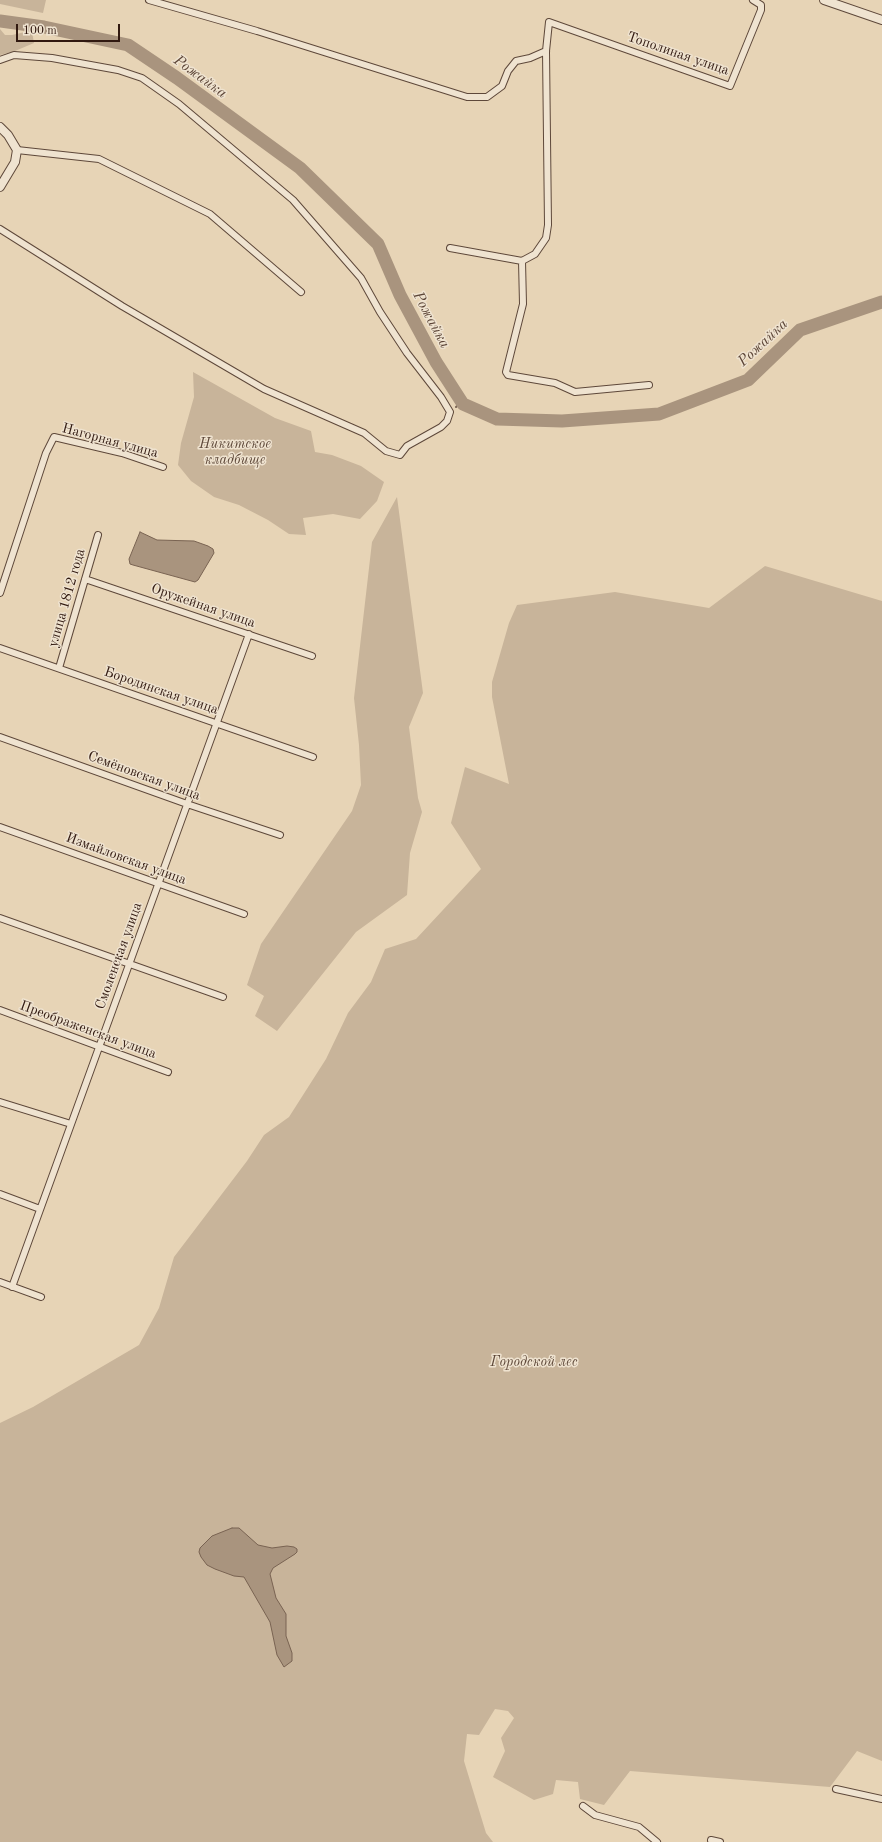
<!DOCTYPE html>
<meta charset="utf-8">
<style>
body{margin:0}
#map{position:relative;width:882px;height:1842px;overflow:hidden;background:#e7d4b6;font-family:"Old Standard TT",serif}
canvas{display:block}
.scale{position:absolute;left:16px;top:24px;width:104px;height:18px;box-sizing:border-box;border:2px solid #311910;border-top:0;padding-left:5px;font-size:12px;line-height:14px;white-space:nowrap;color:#311910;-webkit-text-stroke:3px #efe3d0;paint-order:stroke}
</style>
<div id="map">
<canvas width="882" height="1842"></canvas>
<div class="scale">100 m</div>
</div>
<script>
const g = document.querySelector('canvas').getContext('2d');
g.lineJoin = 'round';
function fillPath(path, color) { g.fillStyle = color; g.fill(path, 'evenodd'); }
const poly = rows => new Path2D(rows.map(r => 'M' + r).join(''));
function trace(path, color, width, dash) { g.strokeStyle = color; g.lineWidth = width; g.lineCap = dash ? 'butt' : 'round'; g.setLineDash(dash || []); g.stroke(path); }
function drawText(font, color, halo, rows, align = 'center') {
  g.font = font + ' "Old Standard TT",serif'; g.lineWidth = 3; g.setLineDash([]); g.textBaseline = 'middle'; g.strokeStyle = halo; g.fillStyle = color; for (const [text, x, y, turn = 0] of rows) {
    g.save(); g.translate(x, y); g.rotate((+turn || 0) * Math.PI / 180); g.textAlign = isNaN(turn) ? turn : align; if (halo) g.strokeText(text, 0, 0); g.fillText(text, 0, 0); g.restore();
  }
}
const green = poly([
 [0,0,46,0,43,13,0,4],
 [0,29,5,35,12,35,25,32,32,32,34,43,15,51,0,55],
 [193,372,275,418,311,431,315,452,332,455,361,466,384,482,377,501,360,519,333,514,303,518,306,535,289,534,268,520,239,505,214,497,191,481,178,465,181,443,194,397],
 [397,497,423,693,409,727,418,798,422,812,410,853,407,895,356,932,277,1031,255,1016,264,996,247,985,261,944,352,811,361,785,359,745,354,698,372,542],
 [765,566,882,601,882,1761,857,1751,830,1787,630,1771,604,1805,580,1799,578,1782,556,1780,553,1794,534,1800,493,1777,505,1751,501,1738,514,1718,508,1711,495,1709,479,1735,467,1734,464,1761,486,1833,493,1842,0,1842,0,1423,33,1407,139,1345,159,1308,174,1257,247,1161,264,1135,289,1117,326,1059,348,1013,371,982,385,949,416,939,481,869,451,823,465,767,509,784,492,697,492,682,509,623,517,605,615,592,709,608]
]);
const water = poly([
 [140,532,157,540,194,541,208,546,213,549,214,553,198,580,195,582,133,565,130,564,129,559,140,532],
 [232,1528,239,1528,258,1545,272,1548,287,1546,294,1547,297,1549,297,1552,295,1554,273,1568,270,1574,276,1598,286,1614,286,1636,292,1653,292,1661,284,1667,277,1655,270,1622,244,1577,234,1576,215,1569,207,1565,201,1557,199,1552,200,1548,212,1536,232,1528]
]);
const stream = poly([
 [456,407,459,404,463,404]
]);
const river = poly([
 [0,21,44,27,128,45,177,78,300,168,378,244,400,295,436,362,463,404,497,419,562,421,659,414,748,380,800,330,882,302]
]);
const minor = poly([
 [149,0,257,31,467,97,487,97,502,86,508,71,516,61,530,58,546,51],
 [0,60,14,55,52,58,118,70,142,78,179,104,293,200,361,278,380,312,407,353,441,397,450,412,447,421,441,427,407,446,400,455,386,451,364,433,264,389,122,306,0,229],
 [17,150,99,159,210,214,301,292],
 [450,248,522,261,535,254,546,238,548,225,546,51,549,22,730,86,761,10,761,5,753,0],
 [522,261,523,304,506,372,508,375,555,383,575,392,649,385],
 [85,579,312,656],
 [0,593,46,453,54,437,122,453,163,467],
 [0,648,313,757],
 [59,668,98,535],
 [0,737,187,804,280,835],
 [0,827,244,914],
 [0,918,223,997],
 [0,1010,168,1072],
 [0,1102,71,1124],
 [0,1194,40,1209],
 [0,1282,41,1297],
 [12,1287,249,634],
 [836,1789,882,1799],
 [583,1806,595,1815,639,1827,657,1842],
 [711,1840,720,1842]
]);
const tertiary = poly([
 [824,0,882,20],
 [0,127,8,135,17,150,15,162,0,187]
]);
const streetNames = [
 ["Тополиная улица",678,54,19],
 ["Нагорная улица",110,441,15],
 ["улица 1812 года",67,598,-74],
 ["Оружейная улица",203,606,19],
 ["Бородинская улица",161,691,19],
 ["Семёновская улица",144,776,20],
 ["Измайловская улица",126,859,20],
 ["Смоленская улица",119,956,-70],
 ["Преображенская улица",88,1030,20]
];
const parkNames = [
 ["Никитское",235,444],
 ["кладбище",235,460],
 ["Городской лес",534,1362]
];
const waterNames = [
 ["Рожайка",200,77,36],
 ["Рожайка",431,320,62],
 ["Рожайка",763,343,-43]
];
fillPath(green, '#c8b49a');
fillPath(water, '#a9947e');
trace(water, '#796352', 1);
trace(stream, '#796352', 2);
trace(river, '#a9947e', 13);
trace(minor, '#5e483a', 8);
trace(tertiary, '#5e483a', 10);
trace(minor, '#efe3d0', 6);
trace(tertiary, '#efe3d0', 8);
drawText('14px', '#311910', '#efe3d0', streetNames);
drawText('italic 14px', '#5e4839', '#efe3d0', parkNames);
drawText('italic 15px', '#5b4436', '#efe3d0', waterNames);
</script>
